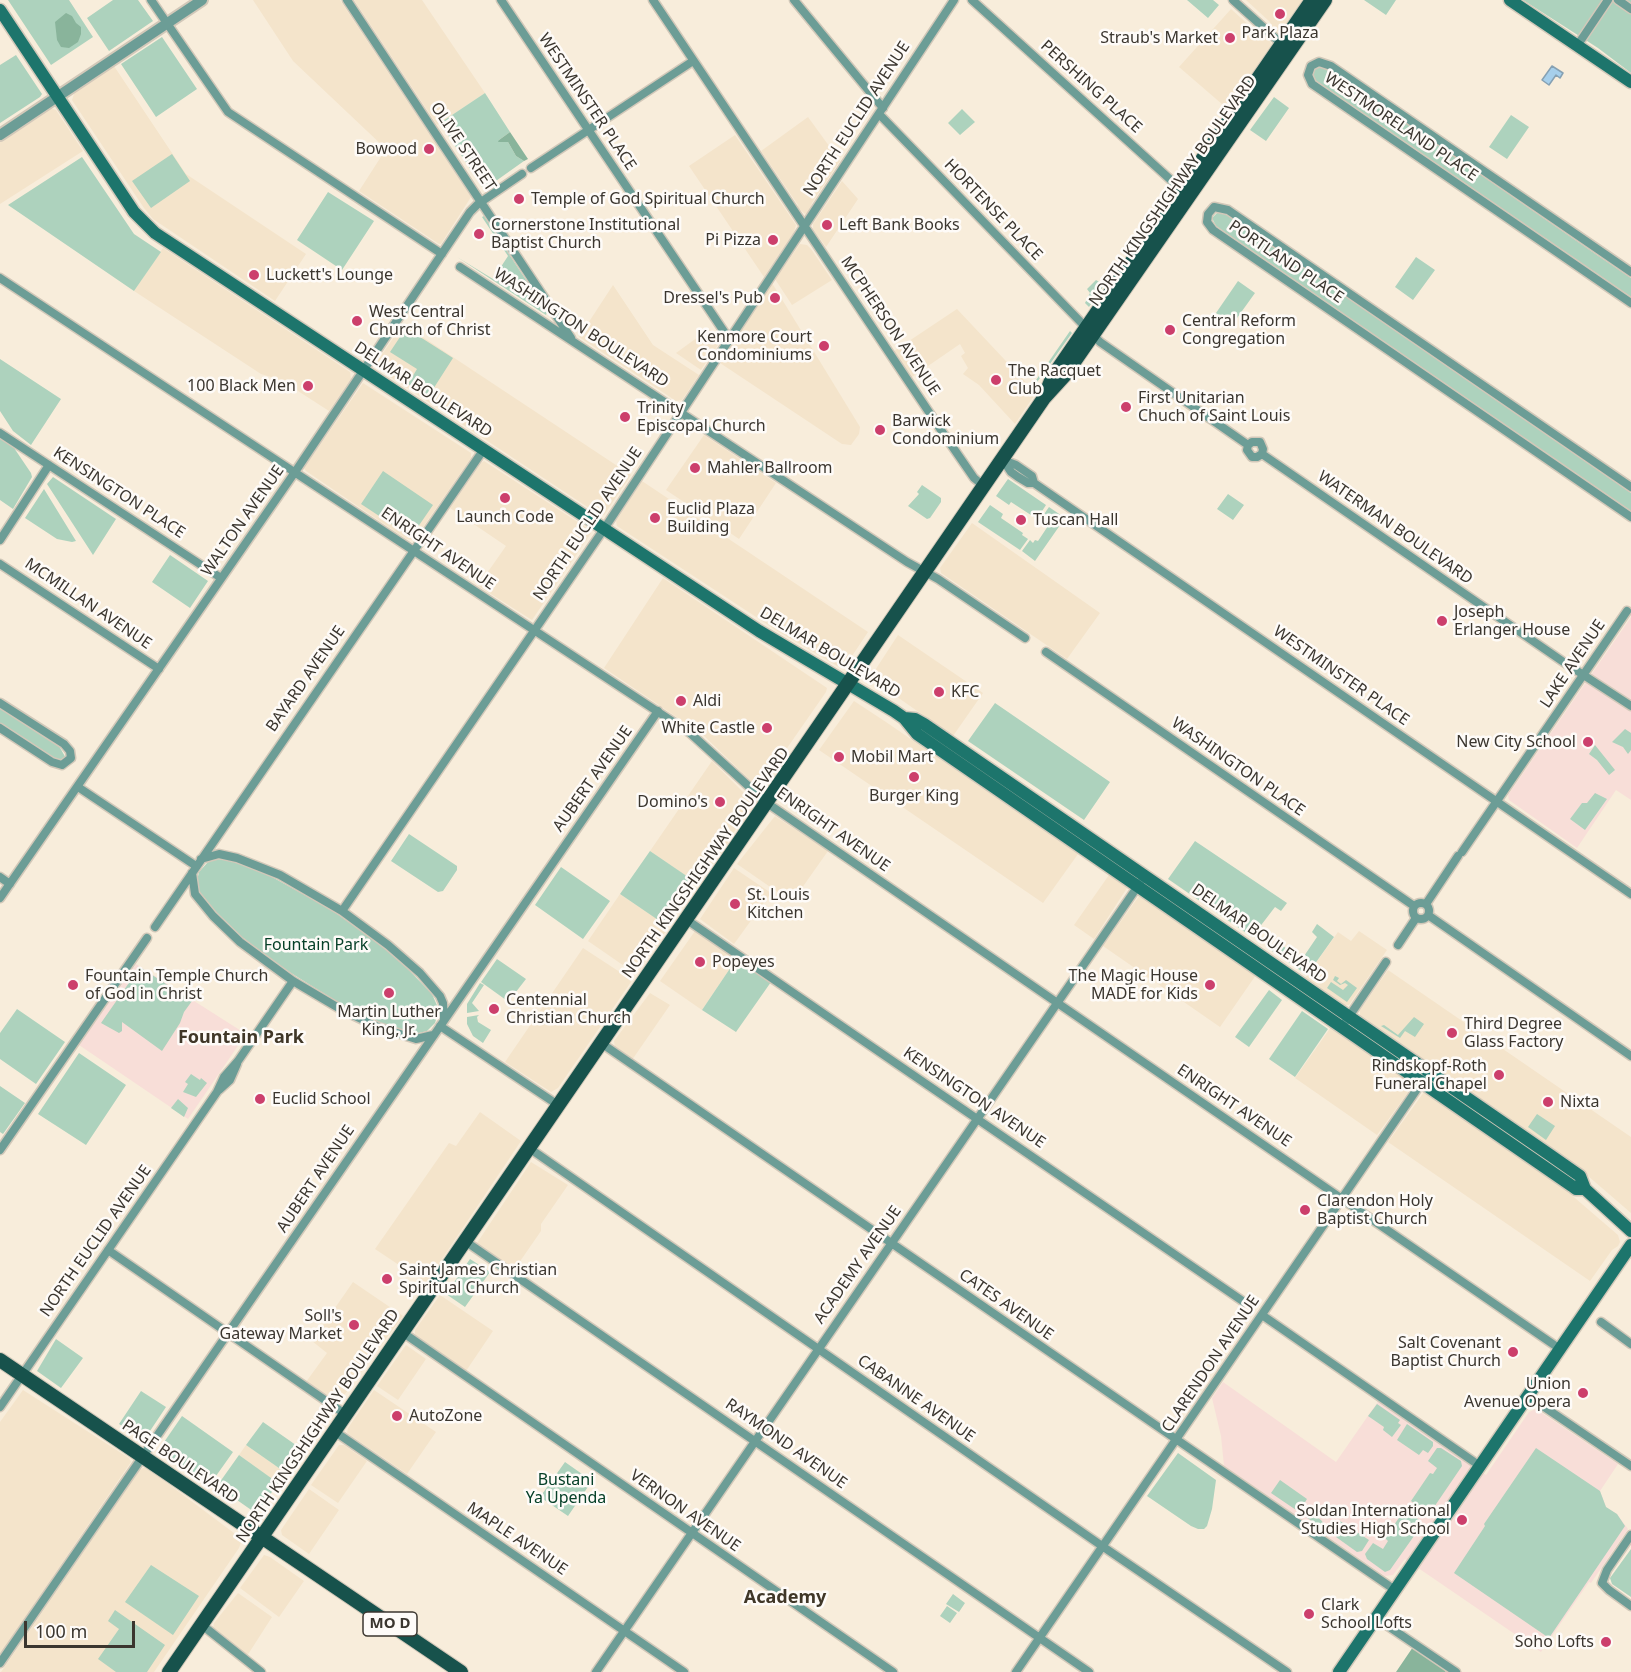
<!DOCTYPE html>
<style>
body{margin:0}
#map{position:relative;width:1631px;height:1672px;overflow:hidden;background:#f8eddb;font-family:"Noto Sans",sans-serif}
canvas{display:block}
.scale{position:absolute;left:24px;top:1621px;width:111px;height:27px;box-sizing:border-box;border:3px solid #3b362f;border-top:0;padding-left:8px;font-size:18px;line-height:21px;white-space:nowrap;color:#3b362f;-webkit-text-stroke:4px #fefbf8;paint-order:stroke}
</style>
<div id="map">
<canvas width="1631" height="1672"></canvas>
<div class="scale">100 m</div>
</div>
<script>
const g = document.querySelector('canvas').getContext('2d');
g.lineJoin = 'round';
function fillPath(path, color) { g.fillStyle = color; g.fill(path, 'evenodd'); }
const poly = rows => new Path2D(rows.map(r => 'M' + r).join(''));
function trace(path, color, width, dash) { g.strokeStyle = color; g.lineWidth = width; g.lineCap = dash ? 'butt' : 'round'; g.setLineDash(dash || []); g.stroke(path); }
function drawText(font, color, halo, rows, align = 'center') {
  g.font = font + ' "Noto Sans",sans-serif'; g.lineWidth = 5; g.setLineDash([]); g.textBaseline = 'middle'; g.strokeStyle = halo; g.fillStyle = color; for (const [text, x, y, turn = 0] of rows) {
    g.save(); g.translate(x, y); g.rotate((+turn || 0) * Math.PI / 180); g.textAlign = isNaN(turn) ? turn : align; if (halo) g.strokeText(text, 0, 0); g.fillText(text, 0, 0); g.restore();
  }
}
const built = poly([
 [253,0,340,0,471,197,441,244,439,244,359,191,386,149,293,61],
 [354,0,422,0,485,93,437,125],
 [1246,0,1306,0,1281,33,1272,28,1270,22],
 [1231,9,1262,37,1266,37,1273,45,1230,111,1179,67],
 [114,66,186,174,306,254,275,301,153,219,144,208,72,100,75,91],
 [50,108,56,110,83,151,0,204,0,141],
 [808,117,840,161,812,203,810,212,805,214,797,207,798,205,761,151],
 [735,135,796,225,794,232,764,277,689,166],
 [842,181,858,199,826,247,813,229,813,224],
 [800,244,807,245,811,249,832,280,792,305,775,279],
 [163,248,350,372,351,379,329,411,281,380,261,374,134,291],
 [772,283,860,427,859,434,851,445,842,444,720,363],
 [613,285,653,345,699,375,682,400,676,401,579,337],
 [957,309,1036,393,1015,424,979,385,963,374,968,368,961,356,965,353,960,344,912,377,894,351],
 [403,324,631,475,604,515,598,514,377,368,378,360],
 [709,329,715,333,720,342,701,370,676,353],
 [363,383,471,453,471,458,414,540,406,539,306,471,304,468],
 [704,435,776,483,739,539,666,490],
 [484,461,590,530,591,533,532,620,478,586,506,546,450,508,481,463],
 [642,481,868,632,844,668,839,667,776,630,617,526,616,521],
 [972,523,1100,613,1067,659,941,573,940,568],
 [663,578,827,688,826,692,760,787,754,784,703,735,604,668],
 [898,635,983,693,953,736,870,678],
 [854,701,886,722,1078,854,1043,903,819,750],
 [712,761,752,801,726,846,697,884,650,851],
 [775,816,828,851,792,902,737,864],
 [734,868,771,893,734,944,700,919],
 [1109,875,1127,888,1094,939,1074,925],
 [620,894,669,927,637,972,630,970,588,941],
 [1139,896,1256,975,1220,1027,1103,946],
 [695,931,737,958,702,1010,660,981],
 [1359,931,1387,950,1349,1005,1344,1005,1305,978,1338,932,1351,941],
 [583,948,629,978,631,982,558,1088,551,1092,505,1062],
 [1388,970,1631,1137,1631,1213,1573,1163,1360,1016,1360,1010],
 [650,993,670,1005,632,1060,615,1048,614,1041],
 [1331,1027,1411,1083,1412,1087,1377,1135,1295,1078],
 [1424,1092,1568,1192,1618,1235,1620,1242,1618,1246,1612,1250,1590,1281,1388,1142],
 [480,1112,521,1141,426,1283,375,1249,449,1143,456,1146],
 [531,1162,568,1185,541,1224,541,1231,514,1270,477,1243],
 [353,1282,403,1316,339,1402,306,1382,327,1353,312,1341],
 [440,1295,493,1331,466,1371,415,1336,415,1330],
 [406,1345,426,1359,398,1400,377,1386],
 [23,1390,129,1458,131,1462,0,1654,0,1422],
 [374,1390,436,1432,407,1474,347,1433,348,1428],
 [246,1445,289,1475,281,1486,239,1455],
 [339,1445,344,1445,367,1461,338,1503,311,1485],
 [143,1468,147,1468,242,1539,239,1548,154,1672,1,1672,139,1471],
 [309,1489,339,1510,309,1554,282,1535,281,1530],
 [264,1555,270,1557,304,1581,279,1617,240,1588],
 [238,1593,272,1617,247,1656,213,1628,214,1623]
]);
const education = poly([
 [1631,617,1631,800,1616,790,1577,848,1509,800,1508,795],
 [136,964,246,1034,188,1119,79,1045],
 [1223,1382,1336,1462,1379,1400,1486,1475,1529,1412,1536,1409,1618,1464,1600,1491,1606,1507,1617,1514,1628,1529,1591,1583,1589,1582,1541,1652,1405,1559,1393,1575,1385,1576,1224,1466,1221,1436,1212,1398]
]);
const green = poly([
 [8,0,69,0,93,37,51,65],
 [113,0,138,0,153,21,109,51,87,18],
 [1187,0,1213,0,1219,5,1208,18],
 [1364,0,1396,0,1386,15],
 [1523,0,1631,0,1631,73,1598,48],
 [162,37,197,89,156,117,121,64],
 [16,55,42,94,40,97,0,123,0,65],
 [1319,66,1325,67,1597,255,1591,264,1597,255,1631,278,1631,297,1316,81,1312,72],
 [485,93,510,132,499,140,508,142,516,156,524,161,486,188,482,187,440,123],
 [1274,97,1289,108,1266,141,1250,130],
 [962,109,975,122,960,135,948,123],
 [1511,115,1529,127,1507,159,1489,147],
 [172,154,190,181,151,208,132,181],
 [82,157,134,234,161,252,134,291,8,205],
 [328,192,374,221,342,270,297,240],
 [1218,212,1226,213,1631,493,1631,512,1216,226,1212,218],
 [484,216,547,312,546,315,457,257,493,279,508,256,482,217],
 [1416,257,1435,270,1413,300,1395,287],
 [1096,280,1104,285,1089,307,1085,303,1090,293,1087,289],
 [1238,281,1255,293,1232,325,1216,313],
 [406,328,453,358,428,397,408,384,417,369,390,352],
 [1070,331,1072,333,1035,385,1034,383],
 [0,359,61,399,31,445,13,431,0,411],
 [0,437,12,445,31,473,32,477,13,509,0,500],
 [383,471,433,505,411,537,361,504],
 [53,477,116,519,93,555,47,484],
 [1008,479,1046,505,1037,519,1011,502,1009,505,996,496],
 [922,485,941,498,941,502,930,518,927,519,908,506,919,494,917,492],
 [44,489,76,541,72,542,57,539,25,518],
 [1228,494,1244,505,1233,520,1217,509],
 [990,505,1003,514,1001,518,1023,533,1022,535,1028,539,1020,550,978,522],
 [1049,507,1065,518,1035,561,1022,551,1030,540,1033,543,1035,540,1038,541,1050,523,1042,517],
 [170,555,208,581,190,608,152,582],
 [995,703,1110,782,1084,820,968,741],
 [0,707,59,746,67,760,57,761,0,724],
 [1625,729,1631,733,1631,750,1628,754,1623,747,1612,742],
 [1595,745,1615,770,1609,775,1597,760,1589,754],
 [1595,793,1607,799,1585,830,1570,819,1582,803,1587,803],
 [409,834,457,866,457,870,443,891,438,892,391,861],
 [1195,841,1287,903,1281,911,1275,907,1252,937,1168,879],
 [650,851,694,881,664,924,620,894],
 [218,859,236,862,272,877,330,909,373,939,402,963,432,994,439,1010,435,1023,427,1031,419,1033,393,1028,344,1006,275,963,242,937,210,906,200,894,197,881,199,872,208,862],
 [561,867,610,901,583,939,535,905],
 [1317,924,1334,937,1307,975,1272,951,1276,944,1280,944,1302,959,1317,937,1312,932],
 [737,958,771,982,736,1032,702,1010],
 [497,959,526,979,512,997,510,995,506,1000,481,982],
 [140,967,192,1001,184,1012,180,1023,162,1051,122,1022,122,1031,119,1033,101,1023],
 [1335,976,1339,978,1337,981,1341,984,1346,980,1357,988,1347,1002,1327,988,1331,982,1343,990,1348,985,1345,983,1340,985,1333,980],
 [480,983,484,985,472,1003,479,1011,467,1013,467,1004],
 [1269,990,1282,1000,1249,1047,1235,1037],
 [17,1009,65,1042,36,1084,0,1059,0,1033],
 [1302,1011,1328,1029,1295,1077,1269,1059],
 [479,1015,477,1017,478,1022,491,1030,483,1043,473,1036,467,1024,467,1017],
 [1414,1017,1424,1024,1415,1037,1405,1031,1400,1038,1381,1026,1384,1025,1398,1035],
 [79,1053,126,1085,86,1145,38,1114],
 [191,1074,200,1080,201,1078,207,1083,196,1097,183,1092,188,1084,185,1082],
 [0,1086,25,1103,3,1134,0,1132],
 [178,1099,188,1108,184,1117,171,1108],
 [1537,1114,1555,1126,1546,1140,1528,1127],
 [470,1259,490,1272,465,1307,446,1294],
 [56,1339,83,1358,61,1388,37,1371],
 [141,1391,166,1407,144,1440,119,1424],
 [1377,1404,1400,1420,1398,1423,1401,1425,1392,1437,1383,1430,1384,1427,1368,1416],
 [182,1416,233,1452,211,1483,202,1476,200,1478,160,1451,160,1448],
 [263,1422,303,1450,286,1473,246,1445],
 [1407,1424,1433,1442,1433,1446,1428,1453,1423,1450,1419,1455,1397,1440],
 [1437,1448,1441,1448,1461,1461,1462,1466,1430,1513,1425,1514,1413,1506,1415,1504,1411,1501,1430,1473,1433,1474,1437,1468,1428,1461],
 [1536,1448,1600,1491,1606,1507,1617,1514,1625,1526,1549,1638,1454,1573,1485,1526,1484,1524],
 [1178,1453,1216,1480,1212,1509,1207,1526,1204,1529,1198,1529,1191,1526,1147,1496],
 [239,1455,278,1483,257,1514,217,1486],
 [565,1462,592,1481,568,1516,540,1497],
 [1280,1480,1307,1499,1299,1512,1271,1493],
 [1310,1511,1322,1521,1326,1531,1306,1517],
 [1403,1512,1407,1514,1409,1513,1421,1521,1421,1526,1390,1570,1385,1572,1367,1559,1365,1554,1373,1543,1383,1549,1388,1541,1385,1538],
 [1340,1521,1369,1540,1362,1551,1357,1552,1336,1537,1339,1533,1334,1530],
 [1631,1549,1631,1597,1612,1584,1610,1578],
 [151,1565,199,1596,173,1635,125,1602],
 [953,1594,965,1603,959,1612,946,1604],
 [947,1606,957,1613,950,1623,940,1616],
 [115,1610,165,1645,147,1672,116,1672,98,1659,119,1629,108,1621]
]);
const forest = poly([
 [66,13,72,16,76,23,81,27,81,34,78,42,69,48,61,47,57,40,55,22],
 [510,132,528,159,524,161,516,156,508,142,498,142,499,140],
 [1413,1647,1447,1670,1445,1672,1396,1672]
]);
const water = poly([
 [1552,66,1563,73,1560,78,1556,75,1549,85,1542,80,1552,66]
]);
const minor = poly([
 [151,0,228,112,442,254],
 [347,0,571,338],
 [501,0,729,339],
 [653,0,943,433,974,478,985,487],
 [794,0,883,108],
 [972,0,1183,191],
 [1233,0,1284,46],
 [1618,0,1631,9],
 [1577,46,1608,0],
 [879,114,1100,342,1248,445],
 [531,168,693,61],
 [460,267,907,562,938,579,1025,638],
 [1631,272,1331,66,1319,62,1311,66,1308,75,1312,84,1631,303],
 [0,278,690,733,767,803,1560,1349],
 [0,433,221,578],
 [1248,445,1252,442,1260,442,1263,449,1262,454],
 [1248,445,1247,450,1252,457,1257,457,1262,454],
 [1262,454,1562,661,1631,706],
 [1003,460,1011,472,1018,477,1028,483,1034,483,1631,894],
 [1003,460,1016,465,1032,476,1034,483],
 [1631,487,1228,210,1214,207,1208,214,1207,222,1213,230,1631,517],
 [0,540,49,465],
 [0,564,159,669],
 [1046,652,1414,906],
 [0,703,64,744,70,751,71,758,62,765,52,762,0,728],
 [78,787,196,866],
 [1462,852,1627,611],
 [201,859,219,854,237,858,280,875,342,911,388,945,420,973,440,996,443,1003,444,1020],
 [192,873,195,894,213,916,240,942,293,981,342,1010,378,1027,416,1039,433,1035],
 [0,877,10,884],
 [0,898,295,472,470,212,478,204,522,174],
 '1413 911a8 8 0 1 1 16 0a8 8 0 1 1-16 0Z',
 [1426,904,1458,856],
 [342,911,604,529,954,0],
 [1428,915,1631,1056],
 [687,920,1244,1302],
 [155,927,484,449],
 [1398,945,1416,918],
 [1346,1021,1386,962],
 [440,1026,558,1105],
 [601,1043,1395,1590],
 [219,1090,230,1080,237,1064],
 [529,1148,1102,1546,1287,1672],
 [0,1150,147,938],
 [465,1241,1089,1672],
 [108,1250,345,1414],
 [1262,1315,1480,1466],
 [1601,1322,1631,1344],
 [402,1332,893,1672],
 [1528,1396,1631,1466],
 [0,1407,217,1092,224,1077,238,1061,293,981],
 [334,1431,684,1672],
 [1631,1535,1607,1570,1602,1583,1609,1590,1631,1606],
 [1376,1618,1456,1672],
 [202,1625,261,1672],
 [0,1663,658,711],
 [596,1672,1140,883],
 [1016,1672,1424,1079]
]);
const tertiary = poly([
 [0,135,202,0]
]);
const secondary = poly([
 [1510,0,1631,82],
 [0,10,134,212,155,233,759,631,894,711,904,718,917,734,1572,1186,1576,1189,1585,1189],
 [904,718,915,719,924,724,1550,1155,1580,1176,1585,1189,1631,1231],
 [1339,1672,1631,1245]
]);
const primary = poly([
 [1046,393,1053,376,1312,0],
 [0,1360,461,1672],
 [169,1672,1044,398,1065,375,1325,0]
]);
const markers = [
 [1280,14,6,"#cc3f6c"],
 [1230,38,6,"#cc3f6c"],
 [429,149,6,"#cc3f6c"],
 [519,199,6,"#cc3f6c"],
 [827,225,6,"#cc3f6c"],
 [479,234,6,"#cc3f6c"],
 [773,240,6,"#cc3f6c"],
 [254,275,6,"#cc3f6c"],
 [775,298,6,"#cc3f6c"],
 [357,321,6,"#cc3f6c"],
 [1170,330,6,"#cc3f6c"],
 [824,346,6,"#cc3f6c"],
 [996,380,6,"#cc3f6c"],
 [308,386,6,"#cc3f6c"],
 [1126,407,6,"#cc3f6c"],
 [625,417,6,"#cc3f6c"],
 [880,430,6,"#cc3f6c"],
 [695,468,6,"#cc3f6c"],
 [505,498,6,"#cc3f6c"],
 [655,518,6,"#cc3f6c"],
 [1021,520,6,"#cc3f6c"],
 [1442,621,6,"#cc3f6c"],
 [939,692,6,"#cc3f6c"],
 [681,701,6,"#cc3f6c"],
 [767,728,6,"#cc3f6c"],
 [1588,742,6,"#cc3f6c"],
 [839,757,6,"#cc3f6c"],
 [914,777,6,"#cc3f6c"],
 [720,802,6,"#cc3f6c"],
 [735,904,6,"#cc3f6c"],
 [700,962,6,"#cc3f6c"],
 [73,985,6,"#cc3f6c"],
 [1210,985,6,"#cc3f6c"],
 [389,993,6,"#cc3f6c"],
 [494,1009,6,"#cc3f6c"],
 [1452,1033,6,"#cc3f6c"],
 [1499,1075,6,"#cc3f6c"],
 [260,1099,6,"#cc3f6c"],
 [1548,1102,6,"#cc3f6c"],
 [1305,1210,6,"#cc3f6c"],
 [387,1279,6,"#cc3f6c"],
 [354,1325,6,"#cc3f6c"],
 [1513,1352,6,"#cc3f6c"],
 [1583,1393,6,"#cc3f6c"],
 [397,1416,6,"#cc3f6c"],
 [1462,1520,6,"#cc3f6c"],
 [1309,1614,6,"#cc3f6c"],
 [1606,1642,6,"#cc3f6c"]
];
const shields = [
 [390,1624,54]
];
const shieldNames = [
 ["MO D",390,1624]
];
const poiNames = [
 ["Park Plaza",1280,33,"center"],
 ["Straub's Market",1218,38,"right"],
 ["Bowood",417,149,"right"],
 ["Temple of God Spiritual Church",531,199],
 ["Cornerstone Institutional",491,225],
 ["Baptist Church",491,243],
 ["Left Bank Books",839,225],
 ["Pi Pizza",761,240,"right"],
 ["Luckett's Lounge",266,275],
 ["Dressel's Pub",763,298,"right"],
 ["West Central",369,312],
 ["Church of Christ",369,330],
 ["Central Reform",1182,321],
 ["Congregation",1182,339],
 ["Kenmore Court",812,337,"right"],
 ["Condominiums",812,355,"right"],
 ["The Racquet",1008,371],
 ["Club",1008,389],
 ["100 Black Men",296,386,"right"],
 ["First Unitarian",1138,398],
 ["Chuch of Saint Louis",1138,416],
 ["Trinity",637,408],
 ["Episcopal Church",637,426],
 ["Barwick",892,421],
 ["Condominium",892,439],
 ["Mahler Ballroom",707,468],
 ["Euclid Plaza",667,509],
 ["Building",667,527],
 ["Launch Code",505,517,"center"],
 ["Tuscan Hall",1033,520],
 ["Joseph",1454,612],
 ["Erlanger House",1454,630],
 ["KFC",951,692],
 ["Aldi",693,701],
 ["White Castle",755,728,"right"],
 ["New City School",1576,742,"right"],
 ["Mobil Mart",851,757],
 ["Burger King",914,796,"center"],
 ["Domino's",708,802,"right"],
 ["St. Louis",747,895],
 ["Kitchen",747,913],
 ["Popeyes",712,962],
 ["Fountain Temple Church",85,976],
 ["of God in Christ",85,994],
 ["The Magic House",1198,976,"right"],
 ["MADE for Kids",1198,994,"right"],
 ["Centennial",506,1000],
 ["Christian Church",506,1018],
 ["Martin Luther",389,1012,"center"],
 ["King, Jr.",389,1030,"center"],
 ["Third Degree",1464,1024],
 ["Glass Factory",1464,1042],
 ["Rindskopf-Roth",1487,1066,"right"],
 ["Funeral Chapel",1487,1084,"right"],
 ["Euclid School",272,1099],
 ["Nixta",1560,1102],
 ["Clarendon Holy",1317,1201],
 ["Baptist Church",1317,1219],
 ["Saint James Christian",399,1270],
 ["Spiritual Church",399,1288],
 ["Soll's",342,1316,"right"],
 ["Gateway Market",342,1334,"right"],
 ["Salt Covenant",1501,1343,"right"],
 ["Baptist Church",1501,1361,"right"],
 ["Union",1571,1384,"right"],
 ["Avenue Opera",1571,1402,"right"],
 ["AutoZone",409,1416],
 ["Soldan International",1450,1511,"right"],
 ["Studies High School",1450,1529,"right"],
 ["Clark",1321,1605],
 ["School Lofts",1321,1623],
 ["Soho Lofts",1594,1642,"right"]
];
const streetNames = [
 ["PERSHING PLACE",1091,87,42],
 ["WESTMINSTER PLACE",587,102,56],
 ["NORTH EUCLID AVENUE",857,119,-57],
 ["WESTMORELAND PLACE",1401,127,34],
 ["OLIVE STREET",463,147,56],
 ["NORTH KINGSHIGHWAY BOULEVARD",1173,191,-55],
 ["HORTENSE PLACE",993,210,46],
 ["PORTLAND PLACE",1286,262,34],
 ["MCPHERSON AVENUE",890,326,56],
 ["WASHINGTON BOULEVARD",581,328,33],
 ["DELMAR BOULEVARD",423,390,33],
 ["KENSINGTON PLACE",119,493,33],
 ["WALTON AVENUE",243,521,-55],
 ["NORTH EUCLID AVENUE",588,524,-56],
 ["WATERMAN BOULEVARD",1395,528,35],
 ["ENRIGHT AVENUE",438,549,34],
 ["MCMILLAN AVENUE",88,604,34],
 ["DELMAR BOULEVARD",830,653,31],
 ["LAKE AVENUE",1573,664,-56],
 ["WESTMINSTER PLACE",1341,676,35],
 ["BAYARD AVENUE",306,679,-55],
 ["WASHINGTON PLACE",1238,767,35],
 ["AUBERT AVENUE",593,779,-55],
 ["ENRIGHT AVENUE",833,830,35],
 ["NORTH KINGSHIGHWAY BOULEVARD",706,863,-55],
 ["DELMAR BOULEVARD",1259,934,35],
 ["KENSINGTON AVENUE",974,1098,34],
 ["ENRIGHT AVENUE",1234,1106,34],
 ["AUBERT AVENUE",316,1179,-56],
 ["NORTH EUCLID AVENUE",96,1241,-55],
 ["ACADEMY AVENUE",858,1265,-55],
 ["CATES AVENUE",1006,1305,35],
 ["CLARENDON AVENUE",1211,1364,-56],
 ["CABANNE AVENUE",916,1399,35],
 ["NORTH KINGSHIGHWAY BOULEVARD",318,1426,-56],
 ["RAYMOND AVENUE",786,1444,35],
 ["PAGE BOULEVARD",180,1462,34],
 ["VERNON AVENUE",685,1511,35],
 ["MAPLE AVENUE",517,1539,34]
];
const parkNames = [
 ["Fountain Park",316,945],
 ["Bustani",566,1480],
 ["Ya Upenda",566,1498]
];
const neighbourhoodNames = [
 ["Fountain Park",241,1038],
 ["Academy",785,1598]
];
fillPath(built, '#f4e4cb');
fillPath(education, '#f8ded8');
fillPath(green, '#add2bd');
fillPath(forest, '#89b49b');
fillPath(water, '#a6cfeb');
trace(water, '#86a1b3', 1.5);
trace(minor, '#d2c8b9', 11);
trace(tertiary, '#d2c8b9', 14);
trace(secondary, '#d2c8b9', 15);
trace(primary, '#d2c8b9', 16);
trace(minor, '#6c9d96', 8);
trace(tertiary, '#6c9d96', 10);
trace(secondary, '#1d756c', 12);
trace(primary, '#17524c', 14);
for (const [x, y, r, color] of markers) { const dot = new Path2D(); dot.arc(x, y, r, 0, 2 * Math.PI); g.fillStyle = color; g.fill(dot); trace(dot, '#fefbf8', 2); }
for (const [x, y, w] of shields) { const box = new Path2D(); box.roundRect(x - w / 2, y - 12, w, 24, 4.5); g.fillStyle = '#fefbf8'; g.fill(box); trace(box, '#3b362f', 1.5); }
drawText('bold 15px', '#3b362f', null, shieldNames);
drawText('16px', '#3b362f', '#fefbf8', poiNames, 'left');
drawText('16px', '#3b362f', '#fefbf8', streetNames);
drawText('16px', '#064028', '#fefbf8', parkNames);
drawText('bold 18px', '#403728', '#fefbf8', neighbourhoodNames);
</script>
